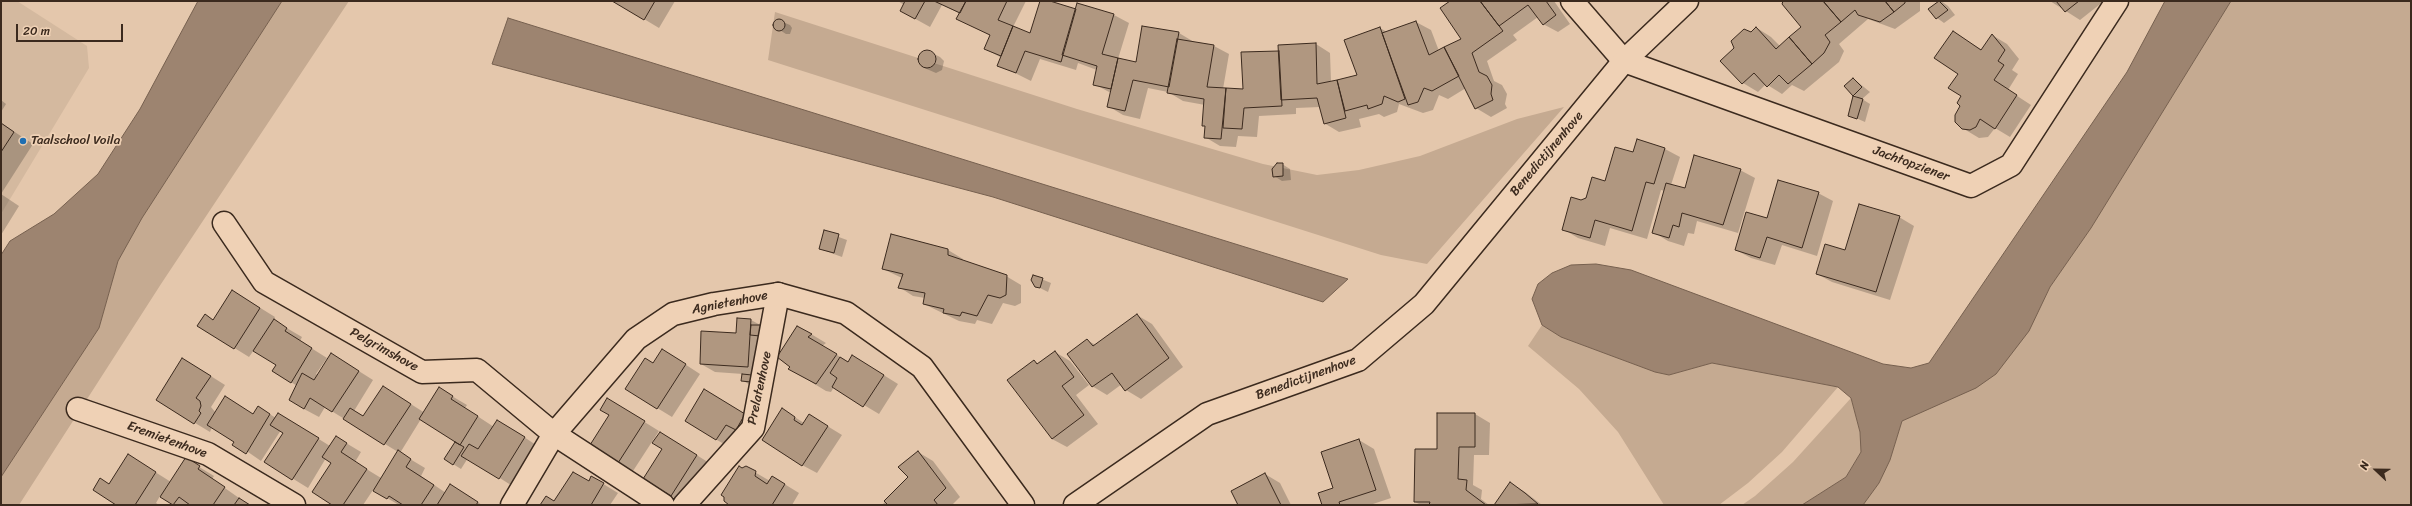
<!DOCTYPE html>
<style>
body{margin:0}
#map{position:relative;width:2412px;height:506px;overflow:hidden;background:#e4c7ac;font-family:Sriracha,sans-serif}
canvas{display:block}
.frame{position:absolute;inset:0;border:2px solid #3b2a1e;pointer-events:none}
.north{position:absolute;left:2356px;top:450px;width:40px;height:40px;-webkit-text-stroke:3px #efd1b5;paint-order:stroke;rotate:292deg;font-size:11px;font-weight:700;line-height:16px;text-align:center;color:#3b2a1e}
.north::after{content:'';display:block;margin:auto;width:14px;height:18px;background:#3b2a1e;clip-path:polygon(50% 0,100% 100%,50% 72%,0 100%)}
.scale{position:absolute;left:16px;top:24px;width:107px;height:18px;box-sizing:border-box;border:2px solid #3b2a1e;border-top:0;padding-left:5px;font-size:12px;line-height:14px;white-space:nowrap;color:#3b2a1e;-webkit-text-stroke:3px #efd1b5;paint-order:stroke}
</style>
<div id="map">
<canvas width="2412" height="506"></canvas>
<div class="frame"></div>
<div class="north">N</div>
<div class="scale">20 m</div>
</div>
<script>
const g = document.querySelector('canvas').getContext('2d');
g.lineJoin = 'round';
function fillPath(path, color) { g.fillStyle = color; g.fill(path, 'evenodd'); }
const poly = rows => new Path2D(rows.map(r => 'M' + r).join(''));
function trace(path, color, width, dash) { g.strokeStyle = color; g.lineWidth = width; g.lineCap = dash ? 'butt' : 'round'; g.setLineDash(dash || []); g.stroke(path); }
function drawText(font, color, halo, rows, align = 'center') {
  g.font = font + ' Sriracha,sans-serif'; g.lineWidth = 3.5; g.setLineDash([]); g.textBaseline = 'middle'; g.strokeStyle = halo; g.fillStyle = color; for (const [text, x, y, turn = 0] of rows) {
    g.save(); g.translate(x, y); g.rotate((+turn || 0) * Math.PI / 180); g.textAlign = isNaN(turn) ? turn : align; if (halo) g.strokeText(text, 0, 0); g.fillText(text, 0, 0); g.restore();
  }
}
const built = poly([
 [1,1,17,1,87,46,89,68,1,214]
]);
const green = poly([
 [282,1,349,1,161,284,19,505,1,505,1,477,99,328,118,261,142,218],
 [2231,1,2411,1,2411,505,1863,505,1879,483,1890,460,1902,421,1929,407,2028,331,2050,287,2091,228],
 [775,12,1077,109,1263,164,1317,175,1359,170,1420,156,1517,119,1564,107,1427,264,1381,255,768,60],
 [1542,325,1561,337,1655,372,1669,375,1712,363,1838,387,1782,452,1748,483,1719,505,1664,505,1618,432,1579,389,1528,346],
 [1851,398,1860,432,1861,452,1846,477,1802,505,1742,505,1755,496,1793,462]
]);
const water = poly([
 [198,1,282,1,142,218,118,261,99,328,1,477,1,255,10,241,54,214,98,174,140,109,198,1],
 [2165,1,2231,1,2091,228,2050,287,2029,331,1996,374,1976,388,1902,421,1890,460,1879,483,1863,505,1802,505,1846,477,1861,452,1860,432,1851,398,1838,387,1712,363,1669,375,1655,372,1561,337,1542,325,1532,299,1538,284,1552,273,1571,265,1596,264,1631,270,1883,364,1911,368,1929,363,2127,72,2165,1],
 [508,18,1348,279,1323,302,993,197,492,64,508,18]
]);
const shadow = poly([
 [614,1,675,1,659,28],
 [898,1,1026,1,1013,27,1030,34,1041,1,1076,10,1114,15,1129,23,1118,59,1136,63,1179,33,1194,42,1214,46,1229,54,1223,89,1244,91,1279,52,1316,44,1330,53,1331,82,1358,76,1380,28,1387,32,1416,22,1431,30,1439,51,1463,39,1452,1,1554,1,1570,24,1558,32,1543,24,1538,17,1513,35,1517,40,1487,61,1494,81,1502,85,1507,94,1505,104,1507,108,1491,117,1476,108,1466,88,1448,99,1439,95,1433,110,1423,113,1399,104,1397,112,1384,117,1379,114,1359,119,1361,127,1339,132,1324,123,1320,107,1296,108,1296,114,1259,116,1257,137,1238,136,1236,147,1220,146,1205,137,1206,127,1203,125,1205,105,1183,101,1168,92,1148,88,1140,119,1123,115,1108,106,1111,93,1094,84,1097,70,1078,63,1076,70,1040,59,1031,81,999,65,1002,58,985,49,991,36,957,18,959,13,942,5,930,27,901,11,904,5],
 [1785,1,1920,1,1920,11,1895,29,1868,19,1839,44,1844,51,1839,62,1804,91,1792,85,1782,94,1766,84,1758,92,1743,83,1751,33,1757,28,1771,37,1780,46,1803,27],
 [1941,1,1948,6,1955,15,1944,23,1937,18,1930,9],
 [2050,1,2104,1,2080,20],
 [778,20,790,25,792,28,790,34,786,34,775,27,774,23],
 [1953,32,1982,50,1992,35,2007,44,2019,59,2012,70,2018,74,2008,90,2031,105,2010,137,1995,128,1988,137,1979,138,1959,126,1962,96],
 [926,50,940,57,944,61,942,70,936,73,922,67,919,61,920,54],
 [1854,79,1870,92,1862,99,1870,104,1865,122,1849,115,1859,98,1854,95],
 [1,100,6,104,1,112],
 [1,123,33,144,1,194],
 [1637,141,1665,149,1680,157,1671,185,1686,189,1740,170,1755,178,1738,233,1697,221,1694,234,1688,233,1684,246,1668,241,1653,232,1665,191,1661,190,1647,239,1610,228,1605,246,1578,238,1563,229,1581,201,1606,182,1634,154],
 [1282,164,1290,169,1291,180,1282,181,1274,176],
 [1818,193,1833,201,1817,256,1782,245,1775,265,1751,258,1736,250,1767,219],
 [1,194,19,206,1,235],
 [1899,217,1914,226,1890,300,1832,282,1817,274,1846,251],
 [825,232,847,240,842,257,820,249],
 [948,250,963,259,962,261,1006,276,1021,285,1021,303,1015,306,1003,303,992,324,977,320,975,324,959,321,924,304,925,298,913,296,899,287,902,278,883,269],
 [1034,276,1051,283,1048,292,1036,286],
 [233,291,275,317,273,320,302,337,300,341,327,358,316,374,318,375,346,363,373,380,354,411,364,416,398,396,425,413,440,389,467,405,465,408,494,427,512,429,539,447,514,487,468,458,461,469,445,459,456,441,421,419,400,453,425,468,421,476,446,493,465,494,482,505,399,505,373,490,363,505,333,505,332,462,326,458,308,488,266,462,284,432,281,430,261,461,212,427,210,432,157,400,198,368,225,385,211,407,216,413,253,414,258,407,276,418,293,423,330,446,336,437,361,452,355,462,381,478,398,452,325,407,319,417,304,409,297,386,291,382,277,365,254,350,249,357,199,326,214,321],
 [1137,315,1152,324,1183,367,1141,399,1126,390,1122,384,1107,395,1092,386,1088,341,1096,345],
 [738,319,751,320,766,328,763,375,748,374,760,381,750,385,742,380,743,374,715,372,701,364,737,334],
 [811,334,826,343,822,346,849,362,853,356,898,384,879,414,834,387,831,392,826,391,790,369,792,368,778,357],
 [1055,352,1070,361,1089,385,1076,395,1098,424,1067,447,1052,439,1034,361,1039,364],
 [677,359,700,374,672,417,626,389],
 [705,390,759,424,731,448,717,440,686,420],
 [622,408,659,431,633,471,592,445],
 [782,409,804,423,824,424,842,435,817,473,802,465],
 [1475,414,1490,423,1489,455,1474,455,1473,485,1482,490,1481,499,1489,505,1421,505,1415,502,1438,450],
 [661,433,711,464,686,504,671,496],
 [1359,440,1374,449,1391,498,1370,505,1323,505,1335,489],
 [918,452,933,461,960,497,952,505,882,505,909,477],
 [128,455,171,482,186,459,214,476,212,479,249,505,175,505,160,496,156,503,159,505,118,505,109,484],
 [746,467,770,481,773,477,799,493,792,505,731,505,742,469],
 [1265,474,1280,483,1291,505,1239,505],
 [592,477,618,493,610,505,541,505,555,502,589,482],
 [1510,483,1525,492,1542,505,1495,505]
]);
const building = poly([
 [612,1,655,1,644,20,612,1],
 [905,1,925,1,915,19,900,11,905,1],
 [934,1,966,1,960,13,934,1],
 [966,1,1007,1,998,20,1013,26,1001,56,984,49,990,35,956,19,966,1],
 [1040,1,1050,1,1076,9,1061,62,1025,51,1016,73,997,66,1013,26,1030,33,1040,1],
 [1450,1,1480,1,1503,31,1472,53,1479,72,1487,76,1492,85,1491,94,1493,100,1475,109,1444,47,1461,39,1440,8,1450,1],
 [1480,1,1546,1,1556,15,1543,25,1528,5,1499,26,1480,1],
 [1783,1,1823,1,1841,22,1825,35,1830,42,1824,53,1812,64,1789,37,1801,27,1782,4,1783,1],
 [1823,1,1885,1,1894,12,1880,22,1858,15,1855,10,1841,22,1823,1],
 [1885,1,1905,1,1905,3,1894,12,1885,1],
 [1939,1,1948,10,1936,19,1928,9,1939,1],
 [2056,1,2079,1,2065,12,2056,1],
 [1077,3,1114,14,1102,54,1118,58,1111,89,1093,85,1097,66,1062,55,1077,3],
 '773 25a6 6 0 1 1 12 0a6 6 0 1 1-12 0Z',
 [1416,21,1429,55,1444,47,1459,76,1432,91,1424,88,1418,102,1408,105,1382,33,1416,21],
 [1142,26,1179,32,1169,87,1133,80,1125,111,1107,107,1118,58,1136,62,1142,26],
 [1380,27,1405,99,1398,102,1384,96,1382,104,1368,109,1367,105,1345,111,1337,80,1357,75,1344,40,1380,27],
 [1756,27,1776,49,1789,37,1812,64,1788,84,1779,75,1767,87,1754,73,1742,84,1720,61,1734,48,1731,41,1744,29,1751,32,1756,27],
 [1953,31,1981,50,1992,34,2005,50,1998,61,2004,65,1994,80,2017,95,1995,129,1980,119,1976,127,1970,130,1962,129,1955,122,1955,115,1960,106,1957,103,1961,96,1948,88,1958,74,1934,58,1953,31],
 [1177,39,1214,45,1207,87,1226,88,1221,139,1204,138,1205,126,1202,126,1204,99,1167,93,1177,39],
 [1316,43,1317,84,1337,80,1346,118,1324,124,1317,98,1281,100,1278,45,1316,43],
 '918 59a9 9 0 1 1 18 0a9 9 0 1 1-18 0Z',
 [1279,51,1282,106,1244,108,1242,129,1223,128,1226,88,1243,89,1241,52,1279,51],
 [1853,78,1862,87,1853,96,1844,86,1853,78],
 [1853,96,1863,99,1857,119,1848,116,1853,96],
 [1,123,14,132,1,152,1,123],
 [1637,139,1665,148,1654,184,1646,182,1632,231,1595,220,1590,238,1562,230,1571,197,1581,200,1586,198,1592,177,1605,181,1615,147,1633,152,1637,139],
 [1694,155,1741,169,1723,225,1682,213,1679,227,1673,225,1669,238,1652,233,1666,183,1685,188,1694,155],
 [1277,163,1283,163,1283,176,1273,177,1272,169,1277,163],
 [1778,180,1819,192,1802,248,1767,237,1760,258,1735,250,1746,212,1767,218,1778,180],
 [1859,204,1900,216,1876,292,1816,274,1825,244,1845,250,1859,204],
 [824,230,839,234,834,253,819,249,824,230],
 [891,234,948,249,948,255,1007,275,1006,295,1000,298,988,295,977,316,962,312,960,316,943,313,944,309,923,304,925,293,898,288,903,274,882,269,891,234],
 [1033,275,1043,278,1040,288,1035,287,1031,280,1033,275],
 [232,290,260,308,234,349,197,326,205,314,213,320,232,290],
 [1137,314,1169,358,1125,391,1112,373,1092,387,1067,354,1087,339,1093,346,1137,314],
 [737,318,751,319,748,367,700,364,701,331,736,333,737,318],
 [274,319,287,328,285,331,312,348,291,383,272,371,276,365,253,351,274,319],
 [751,325,761,325,760,336,750,335,751,325],
 [797,326,812,334,808,337,837,354,816,384,788,369,790,367,777,357,797,326],
 [662,349,686,364,657,409,625,389,645,358,653,363,662,349],
 [1055,351,1074,377,1062,386,1084,415,1052,439,1007,380,1034,360,1037,364,1055,351],
 [331,353,359,371,332,412,310,398,304,409,289,400,302,373,314,380,331,353],
 [852,355,884,375,863,407,832,387,837,378,830,373,840,357,848,362,852,355],
 [182,358,211,376,196,398,200,401,201,406,199,411,201,413,194,424,156,400,182,358],
 [742,374,752,375,751,382,741,381,742,374],
 [383,386,411,404,384,445,343,419,350,408,363,416,383,386],
 [439,387,453,396,451,399,478,416,460,445,419,419,439,387],
 [704,389,745,414,736,430,726,425,716,440,685,421,704,389],
 [225,396,253,414,258,406,270,414,246,454,232,445,234,442,207,425,225,396],
 [607,398,645,421,618,463,590,445,609,415,600,410,607,398],
 [782,408,795,417,794,420,802,425,809,414,828,426,802,466,762,440,782,408],
 [278,413,319,438,292,480,264,462,283,433,270,425,278,413],
 [1437,413,1475,413,1475,447,1459,447,1458,479,1467,480,1466,490,1486,505,1429,505,1430,502,1414,502,1415,449,1437,449,1437,413],
 [497,420,525,437,499,479,461,456,469,444,478,449,497,420],
 [660,432,697,455,671,496,643,479,662,449,652,443,660,432],
 [336,436,347,443,341,452,367,469,343,505,332,505,312,492,331,463,322,457,336,436],
 [1359,439,1376,490,1339,502,1340,505,1322,505,1318,493,1333,488,1321,452,1359,439],
 [455,442,464,447,453,465,444,459,455,442],
 [398,450,411,459,406,467,434,485,421,505,403,505,389,496,387,499,373,491,398,450],
 [918,451,946,488,934,500,938,505,888,505,884,501,908,477,898,467,918,451],
 [128,454,156,472,135,505,116,505,93,490,100,478,109,484,128,454],
 [186,457,200,466,198,469,225,487,213,505,190,505,179,497,173,505,160,497,186,457],
 [739,466,742,468,746,466,756,471,755,476,767,484,772,476,785,484,772,505,729,505,724,501,724,497,721,495,739,466],
 [573,472,589,481,591,476,604,483,591,505,540,505,546,496,554,501,573,472],
 [1265,473,1281,505,1238,505,1231,491,1265,473],
 [1510,482,1525,493,1538,504,1494,505,1510,482],
 [450,484,478,502,476,505,437,505,450,484],
 [239,498,250,505,234,505,239,498]
]);
const pedestrian = poly([
 [78,409,208,454,294,505],
 [554,434,663,505],
 [684,505,753,428,778,294]
]);
const minor = poly([
 [1572,1,1624,61,1971,186,2011,165,2117,1],
 [224,223,264,282,422,372,477,370,554,434],
 [512,505,554,434,636,339,673,314,714,304,778,294,846,313,922,367,1023,505]
]);
const tertiary = poly([
 [1075,505,1207,414,1358,360,1424,304,1624,61,1687,1]
]);
const markers = [
 [23,141,4,"#1f6fb2"]
];
const poiNames = [
 ["Taalschool Voila",31,141]
];
const streetNames = [
 ["Benedictijnenhove",1547,154,-50],
 ["Jachtopziener",1911,164,20],
 ["Agnietenhove",730,303,-11],
 ["Pelgrimshove",384,350,29],
 ["Benedictijnenhove",1306,378,-20],
 ["Prelatenhove",760,388,-78],
 ["Eremietenhove",167,440,20]
];
fillPath(built, '#d4b99f');
fillPath(green, '#c5aa91');
fillPath(water, '#9d8470');
trace(water, '#76604f', 1);
fillPath(shadow, '#0003');
fillPath(building, '#b09780');
trace(building, '#3b2a1e', 1);
trace(pedestrian, '#3b2a1e', 25);
trace(minor, '#3b2a1e', 25);
trace(tertiary, '#3b2a1e', 25);
trace(pedestrian, '#efd1b5', 22);
trace(minor, '#efd1b5', 22);
trace(tertiary, '#efd1b5', 22);
for (const [x, y, r, color] of markers) { const dot = new Path2D(); dot.arc(x, y, r, 0, 2 * Math.PI); g.fillStyle = color; g.fill(dot); trace(dot, '#efd1b5', 1.5); }
drawText('13px', '#3b2a1e', '#efd1b5', poiNames, 'left');
drawText('13px', '#3b2a1e', '#efd1b5', streetNames);
</script>
